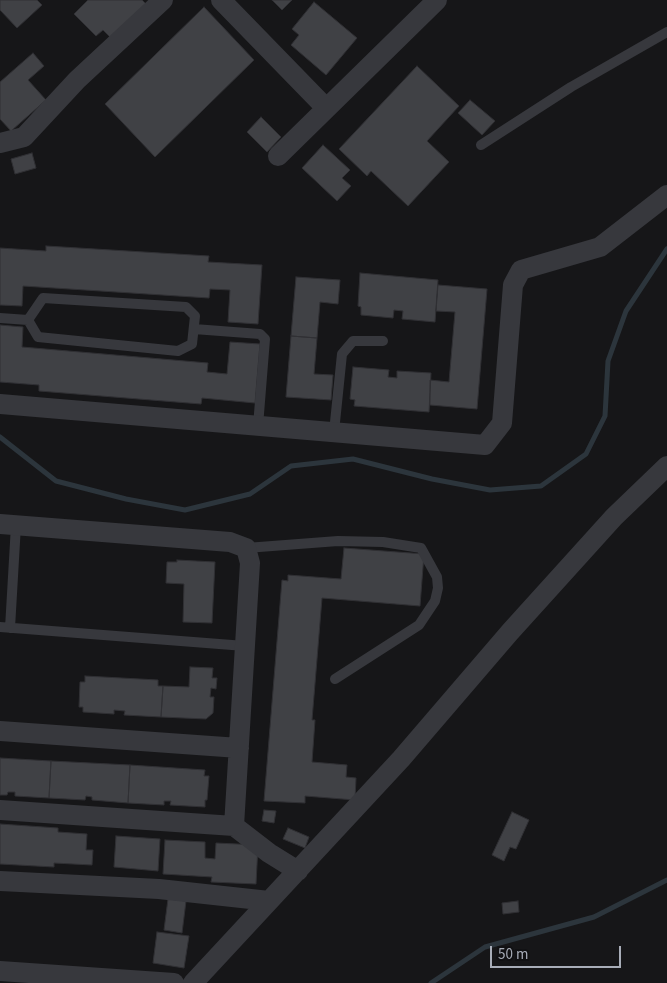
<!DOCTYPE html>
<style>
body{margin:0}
#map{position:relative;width:667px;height:983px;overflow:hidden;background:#161618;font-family:"Source Sans 3",sans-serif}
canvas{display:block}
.scale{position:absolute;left:490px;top:946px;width:131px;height:22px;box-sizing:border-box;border:2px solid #a8adb8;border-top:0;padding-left:6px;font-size:15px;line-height:18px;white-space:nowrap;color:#a8adb8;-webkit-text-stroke:4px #111113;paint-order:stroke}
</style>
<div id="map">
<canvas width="667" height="983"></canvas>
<div class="scale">50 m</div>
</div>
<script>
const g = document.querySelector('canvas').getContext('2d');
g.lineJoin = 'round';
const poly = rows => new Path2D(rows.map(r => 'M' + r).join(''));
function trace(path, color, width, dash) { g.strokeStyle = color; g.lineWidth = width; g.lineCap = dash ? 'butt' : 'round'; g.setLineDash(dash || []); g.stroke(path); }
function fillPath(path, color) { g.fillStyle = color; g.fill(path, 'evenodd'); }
const stream = poly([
 [0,437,56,481,126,499,185,510,250,494,291,466,353,459,432,479,490,490,541,486,586,454,605,416,608,361,626,311,667,249],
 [431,983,485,947,594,917,667,880]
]);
const building = poly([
 [0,0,37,0,42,5,17,28,0,10,0,0],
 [88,0,142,0,146,4,111,38,103,30,96,36,74,14,88,0],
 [272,0,292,0,282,10,272,0],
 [314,2,357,38,326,75,291,45,299,35,292,29,314,2],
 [204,7,254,60,155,157,105,104,204,7],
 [33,53,44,66,28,80,46,100,11,131,0,119,0,82,33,53],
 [417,66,459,106,427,141,449,162,408,206,371,171,367,176,339,149,417,66],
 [470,100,495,121,482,135,458,113,470,100],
 [261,117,281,137,267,152,247,132,261,117],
 [323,145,350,170,342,178,351,186,337,201,302,168,323,145],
 [32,153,36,168,15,174,11,159,32,153],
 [46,246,209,256,208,262,262,265,258,324,228,322,230,290,210,289,209,298,23,286,22,306,0,305,0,248,46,251,46,246],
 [360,273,438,280,435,322,402,319,403,311,394,310,393,318,361,315,361,307,358,306,360,273],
 [296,277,340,280,338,304,320,302,317,338,291,336,296,277],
 [438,285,487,289,477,409,430,405,430,380,449,382,455,312,436,311,438,285],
 [0,325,23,327,22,347,208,363,207,372,227,374,230,342,260,344,255,403,202,398,201,404,39,391,39,385,0,382,0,325],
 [291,336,317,338,314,374,333,375,331,400,286,397,291,336],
 [353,367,389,370,388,377,397,378,397,371,431,373,429,412,354,406,355,400,350,399,353,367],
 [344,548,424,554,420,606,322,598,312,720,315,720,312,762,347,765,346,777,356,778,355,800,305,796,305,803,264,801,282,580,288,581,288,575,341,579,344,548],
 [177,560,215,562,212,623,183,622,184,584,166,583,167,562,177,562,177,560],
 [190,667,213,668,212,678,217,678,216,689,211,688,210,697,214,697,213,713,206,719,161,717,163,686,189,687,190,667],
 [85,676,158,680,158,686,163,686,161,717,124,715,125,711,114,710,114,714,83,712,83,707,79,707,80,682,85,682,85,676],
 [0,758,51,761,49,798,15,796,15,792,8,792,7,795,0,795,0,758],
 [51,761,130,765,128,803,92,800,92,797,86,796,85,800,49,798,51,761],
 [130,765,205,770,204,776,209,776,207,800,205,800,205,807,170,805,171,801,164,801,164,805,128,803,130,765],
 [264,810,276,811,274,823,262,821,264,810],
 [512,812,529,820,516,849,510,847,504,861,492,855,512,812],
 [0,824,58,828,58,832,87,834,86,850,93,850,92,865,54,863,54,867,0,864,0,824],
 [288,828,309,837,305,848,283,839,288,828],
 [116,836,160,839,158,871,114,867,116,836],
 [165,840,205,842,205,858,215,859,216,843,258,845,256,884,211,882,212,877,163,874,165,840],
 [168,899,186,901,182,933,164,930,168,899],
 [518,901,519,912,503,914,502,903,518,901],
 [157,932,189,936,184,968,153,963,157,932]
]);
const service = poly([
 [481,145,571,87,667,32],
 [0,318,28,320,38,337,178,351,192,344,195,316,186,307,43,298,28,320],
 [194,329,260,334,265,339,258,426],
 [334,432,342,354,353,341,383,341],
 [246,548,338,541,383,542,421,548,437,577,438,588,435,601,419,625,335,679],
 [0,627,245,646],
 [10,628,16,525]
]);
const minor = poly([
 [221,0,326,108],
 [0,143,24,137,77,80,163,0],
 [278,156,437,0],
 [0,404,485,445,502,423,513,285,521,270,600,247,667,195],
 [0,524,230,542,246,548,250,563,234,826],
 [0,731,239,748],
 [0,810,234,826,269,853,298,871],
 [0,881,159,889,269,901],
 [0,971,174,983],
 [193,983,401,759,510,632,614,517,667,466]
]);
trace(stream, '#2c353c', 5);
fillPath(building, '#404145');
trace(building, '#303034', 1);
trace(service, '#37383d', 10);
trace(minor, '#37383d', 20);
</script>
